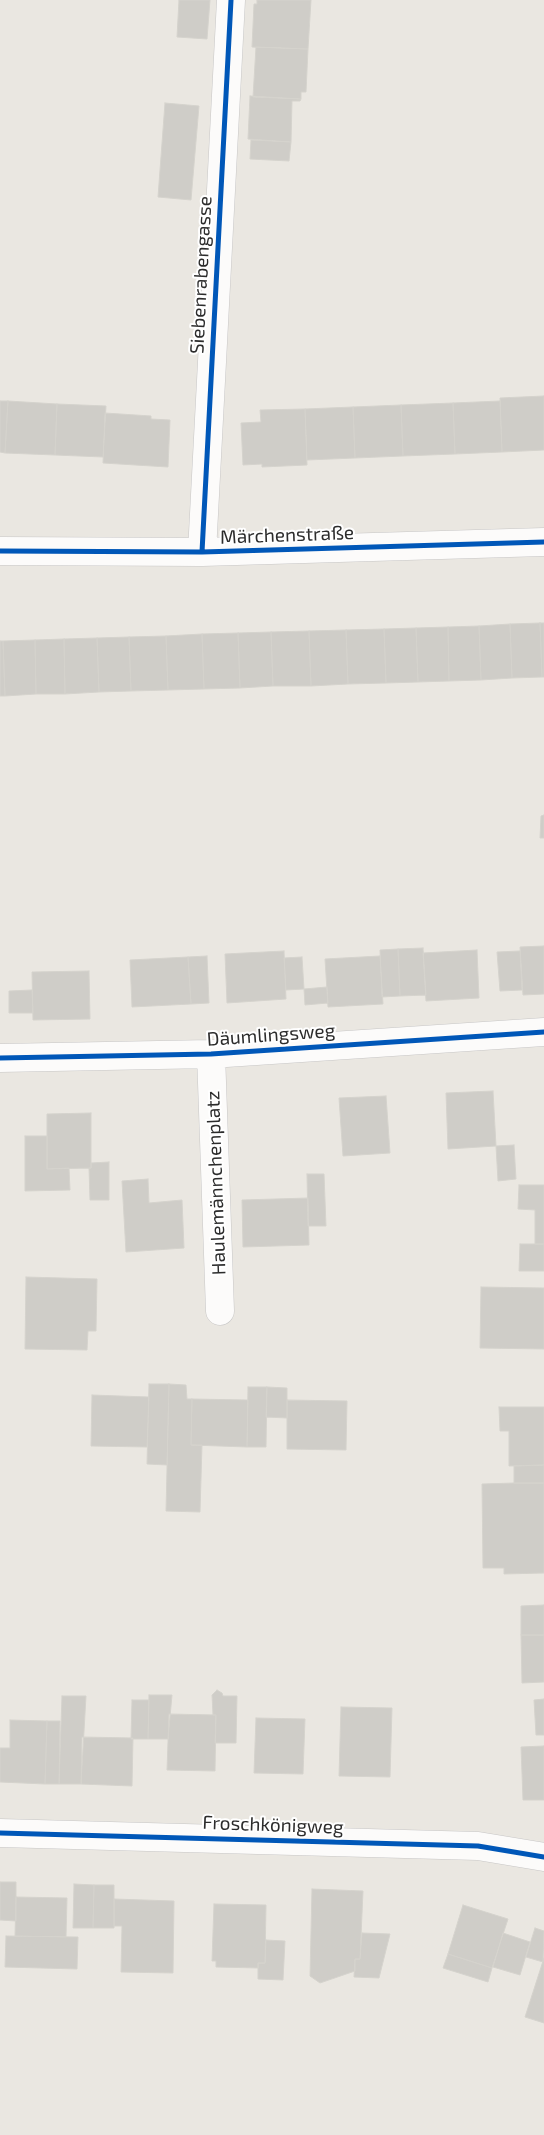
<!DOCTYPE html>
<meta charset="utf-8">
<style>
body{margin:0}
canvas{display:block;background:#eae7e1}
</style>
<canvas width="544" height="2135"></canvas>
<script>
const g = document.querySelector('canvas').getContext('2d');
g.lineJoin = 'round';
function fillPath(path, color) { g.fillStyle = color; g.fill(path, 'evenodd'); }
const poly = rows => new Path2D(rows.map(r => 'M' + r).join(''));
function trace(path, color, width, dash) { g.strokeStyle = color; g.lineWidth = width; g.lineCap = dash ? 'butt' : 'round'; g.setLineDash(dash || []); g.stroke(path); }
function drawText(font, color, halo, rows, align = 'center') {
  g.font = font + ' "Exo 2",sans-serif'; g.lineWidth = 4; g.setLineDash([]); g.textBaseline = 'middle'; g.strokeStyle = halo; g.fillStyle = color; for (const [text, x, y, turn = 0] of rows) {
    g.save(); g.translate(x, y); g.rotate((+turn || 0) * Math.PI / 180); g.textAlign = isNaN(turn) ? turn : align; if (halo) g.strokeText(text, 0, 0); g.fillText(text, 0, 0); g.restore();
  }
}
const building = poly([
 [179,0,210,0,207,39,177,37,179,0],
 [257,0,311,0,308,49,252,47,254,4,257,4,257,0],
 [256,47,308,49,306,92,301,92,301,99,253,97,256,47],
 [250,96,301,99,300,101,292,101,291,142,248,139,250,96],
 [165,103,199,106,191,200,158,197,165,103],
 [251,140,291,142,289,161,250,159,251,140],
 [544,396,544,450,502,452,500,398,544,396],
 [0,401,8,401,5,453,0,452,0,401],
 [8,401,57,404,55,455,5,453,8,401],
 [500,401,502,452,455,454,453,403,500,401],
 [453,403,455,454,403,456,401,405,453,403],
 [57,404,106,406,103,457,55,455,57,404],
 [401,405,403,456,355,458,353,407,401,405],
 [353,407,355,458,307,460,305,409,353,407],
 [305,409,307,465,262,467,262,464,243,465,241,423,261,422,260,410,305,409],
 [105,413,151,416,151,419,170,420,168,467,103,463,105,413],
 [540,623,542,677,512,678,510,624,540,623],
 [540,623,544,623,544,677,542,677,540,623],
 [510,624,512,678,481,680,479,626,510,624],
 [479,626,481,680,449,681,448,627,479,626],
 [448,627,449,681,418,682,416,628,448,627],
 [416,628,418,682,386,683,384,629,416,628],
 [384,629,386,683,348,684,346,630,384,629],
 [346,630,348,684,311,686,309,631,346,630],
 [309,631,311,686,273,686,271,632,309,631],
 [271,632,273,686,240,688,238,633,271,632],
 [238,633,240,688,204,689,202,634,238,633],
 [202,634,204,689,168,690,166,636,202,634],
 [166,636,168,690,131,691,129,637,166,636],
 [129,637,131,691,99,692,97,638,129,637],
 [97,638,99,692,65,694,64,639,97,638],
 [64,639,65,694,36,694,35,640,64,639],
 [35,640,36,694,5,696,3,641,35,640],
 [0,641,3,641,5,696,0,696,0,641],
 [544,815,544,838,540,838,541,816,544,815],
 [544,946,544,994,523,995,520,947,544,946],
 [423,948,426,995,400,996,398,949,423,948],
 [398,949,400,996,382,997,380,950,398,949],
 [477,950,479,998,426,1001,423,953,477,950],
 [284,951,286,999,227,1003,225,954,284,951],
 [520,951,522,990,500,991,497,952,520,951],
 [207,956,209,1003,191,1004,188,957,207,956],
 [380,956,383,1004,328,1007,325,959,380,956],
 [188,957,191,1004,132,1007,130,960,188,957],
 [302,957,304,989,286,990,284,958,302,957],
 [89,971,90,1019,33,1020,32,972,89,971],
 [327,987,328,1003,305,1005,304,989,327,987],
 [32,990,33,1013,9,1013,9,991,32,990],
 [493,1091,496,1146,448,1149,446,1093,493,1091],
 [386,1096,390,1153,343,1156,339,1098,386,1096],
 [91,1113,91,1168,47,1169,47,1114,91,1113],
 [25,1136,47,1136,47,1169,69,1168,70,1190,25,1191,25,1136],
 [514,1145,516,1179,498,1181,496,1146,514,1145],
 [109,1162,109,1200,90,1200,89,1168,91,1168,91,1163,109,1162],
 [307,1174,324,1174,326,1226,308,1226,307,1174],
 [148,1179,149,1203,182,1200,184,1248,126,1252,122,1181,148,1179],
 [519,1185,544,1185,544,1244,535,1244,535,1210,518,1209,519,1185],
 [308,1198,309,1245,243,1247,242,1200,308,1198],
 [520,1244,544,1244,544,1271,519,1271,520,1244],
 [26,1277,97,1279,96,1331,88,1331,87,1350,25,1349,26,1277],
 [481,1287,544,1288,544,1349,480,1348,481,1287],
 [149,1384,169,1384,167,1465,147,1464,149,1384],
 [169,1384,186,1385,187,1399,192,1399,191,1445,202,1445,200,1512,166,1511,169,1384],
 [248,1387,267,1387,266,1447,247,1447,248,1387],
 [267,1387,287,1388,287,1418,266,1417,267,1387],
 [92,1395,149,1397,147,1447,91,1446,92,1395],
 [192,1399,248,1400,247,1447,191,1445,192,1399],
 [287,1400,347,1401,346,1450,287,1449,287,1400],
 [499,1407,544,1407,544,1465,509,1466,509,1431,500,1431,499,1407],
 [544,1465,544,1483,514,1483,514,1466,544,1465],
 [514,1483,544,1483,544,1573,504,1574,504,1568,483,1568,482,1484,514,1483],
 [544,1605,544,1635,521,1635,521,1606,544,1605],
 [521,1635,544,1635,544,1682,522,1683,521,1635],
 [217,1690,222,1693,223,1696,237,1696,236,1743,215,1743,216,1715,213,1715,212,1695,217,1690],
 [149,1695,172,1695,168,1739,148,1739,149,1695],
 [62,1696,86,1696,81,1784,59,1784,62,1696],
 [544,1699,544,1735,536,1735,534,1700,544,1699],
 [132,1700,149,1700,148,1739,131,1739,132,1700],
 [341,1707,392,1708,390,1777,339,1776,341,1707],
 [169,1714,216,1715,215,1771,167,1770,169,1714],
 [256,1718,305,1719,303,1774,254,1773,256,1718],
 [10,1720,47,1721,45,1784,0,1782,0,1748,10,1748,10,1720],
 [47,1721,60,1721,59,1784,45,1784,47,1721],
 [82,1737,133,1738,132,1786,81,1784,82,1737],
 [544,1746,544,1800,523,1800,521,1747,544,1746],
 [0,1882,16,1882,16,1921,0,1920,0,1882],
 [74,1884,94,1885,93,1928,73,1928,74,1884],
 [94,1885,114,1885,114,1928,93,1928,94,1885],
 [312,1889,363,1891,360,1959,355,1959,355,1971,320,1983,310,1976,312,1889],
 [16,1897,67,1898,66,1937,15,1936,16,1897],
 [114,1899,174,1901,173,1973,121,1972,122,1926,114,1926,114,1899],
 [214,1904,266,1905,265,1963,258,1963,258,1968,216,1967,216,1961,212,1961,214,1904],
 [463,1905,508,1919,492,1968,448,1954,463,1905],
 [535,1928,544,1931,543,1962,526,1957,535,1928],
 [362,1933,390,1934,379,1978,354,1977,355,1959,360,1959,362,1933],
 [503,1933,530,1942,520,1975,493,1967,503,1933],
 [6,1936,78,1937,77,1969,5,1967,6,1936],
 [266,1940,285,1941,283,1980,258,1979,258,1963,265,1963,266,1940],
 [448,1954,492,1968,488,1982,443,1968,448,1954],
 [544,1958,544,2023,525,2017,544,1958]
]);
const minor = poly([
 [0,551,202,552,544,542],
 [202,552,231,0],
 [211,1054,220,1311],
 [0,1058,211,1054,544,1032],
 [0,1833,478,1846,544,1857]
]);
const cycleway = poly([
 [0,551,202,552,544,542],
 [202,552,231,0],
 [0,1058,211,1054,544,1032],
 [0,1833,478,1846,544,1857]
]);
const streetNames = [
 ["Siebenrabengasse",201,275,-87],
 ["Märchenstraße",287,535,-2],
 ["Däumlingsweg",271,1035,-4],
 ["Haulemännchenplatz",216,1183,-92],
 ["Froschkönigweg",273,1825,2]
];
fillPath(building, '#cfcdc8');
trace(building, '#d5d3cd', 1);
trace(minor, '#c7c6c6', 29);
trace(minor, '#fcfbfa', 28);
trace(cycleway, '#0057b8', 5);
drawText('19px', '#2c2c2c', '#fff', streetNames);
</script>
